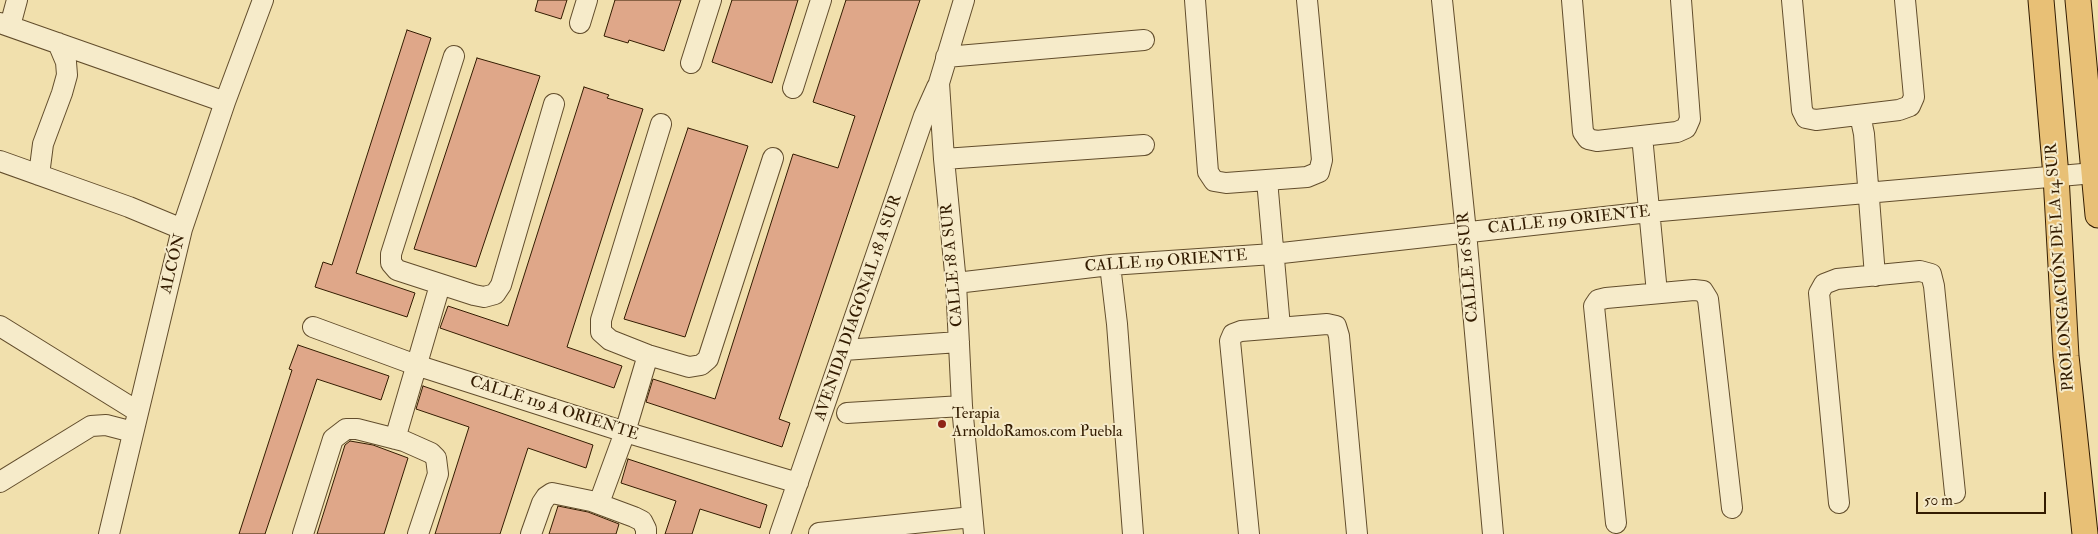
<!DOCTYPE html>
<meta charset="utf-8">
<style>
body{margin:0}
#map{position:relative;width:2098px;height:534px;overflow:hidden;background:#f1e0ad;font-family:"IM FELL Double Pica",serif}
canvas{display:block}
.scale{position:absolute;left:1916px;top:492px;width:130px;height:22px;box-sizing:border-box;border:2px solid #331c01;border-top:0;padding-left:6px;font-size:15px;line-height:18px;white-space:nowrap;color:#331c01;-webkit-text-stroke:4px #f6ebca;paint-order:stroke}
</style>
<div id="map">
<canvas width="2098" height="534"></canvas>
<div class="scale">50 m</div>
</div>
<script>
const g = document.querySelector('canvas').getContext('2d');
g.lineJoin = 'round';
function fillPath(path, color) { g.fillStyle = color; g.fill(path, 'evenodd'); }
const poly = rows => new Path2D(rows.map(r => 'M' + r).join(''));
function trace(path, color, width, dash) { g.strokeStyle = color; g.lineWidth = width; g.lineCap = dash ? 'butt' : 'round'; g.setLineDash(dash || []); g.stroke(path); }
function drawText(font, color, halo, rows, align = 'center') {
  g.font = font + ' "IM FELL Double Pica",serif'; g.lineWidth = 4; g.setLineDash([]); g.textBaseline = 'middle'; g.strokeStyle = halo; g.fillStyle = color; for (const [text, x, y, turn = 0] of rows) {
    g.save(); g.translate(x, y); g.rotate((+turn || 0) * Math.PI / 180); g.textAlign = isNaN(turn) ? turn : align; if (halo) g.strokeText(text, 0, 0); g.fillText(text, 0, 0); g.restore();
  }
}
const building = poly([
 [538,0,567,0,561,19,535,11,538,0],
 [615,0,681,0,664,51,629,40,628,43,604,36,615,0],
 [732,0,798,0,772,83,712,62,732,0],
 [846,0,920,0,779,419,790,423,782,447,646,402,653,379,715,399,793,154,838,168,855,116,813,102,846,0],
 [407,30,431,38,356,273,415,293,407,317,315,287,323,262,332,265,407,30],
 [477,58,540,76,476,267,414,249,477,58],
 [584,87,609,95,607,98,643,109,567,347,622,366,614,388,440,328,448,306,508,326,584,87],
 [688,128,748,146,685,337,624,319,688,128],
 [298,345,389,376,381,400,317,379,265,534,239,534,292,370,289,369,298,345],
 [423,386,593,445,586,468,528,448,500,534,435,534,469,427,416,409,423,386],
 [350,441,373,445,408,458,384,534,317,534,345,445,350,441],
 [628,459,767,505,760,528,700,509,692,534,665,534,676,501,621,483,628,459],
 [558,506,588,512,619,524,616,534,549,534,558,506]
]);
const minor = poly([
 [964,0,939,83,944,159,956,283,962,406,974,534],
 [1195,0,1208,172,1214,181,1226,183,1307,177,1319,172,1322,160,1307,0],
 [1442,0,1466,232,1493,534],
 [1572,0,1583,132,1588,139,1597,141,1677,132,1686,128,1690,119,1681,0],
 [1792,0,1802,110,1806,118,1816,120,1899,110,1910,106,1914,97,1905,0],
 [0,23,225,102],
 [580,23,587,0],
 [10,26,17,0],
 [454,56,391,254,391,263,397,270,474,295,484,297,495,294,501,285,554,104],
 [946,57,1144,40],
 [691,63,711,0],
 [793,88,821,0],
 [1860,115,1864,134,1875,276],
 [661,124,601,320,601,332,610,340,648,355,689,367,701,365,708,359,773,158],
 [1642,136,1657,293],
 [944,159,1144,145],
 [0,161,129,207,182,229],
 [39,175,43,144,62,93,67,75,66,62,58,43],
 [1267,180,1280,327],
 [1110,265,1117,324,1133,534],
 [956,283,1110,265,1273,254,1649,212,2094,173],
 [0,326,137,411],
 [313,327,416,365,625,432,798,483],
 [844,350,959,342],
 [847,413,962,406],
 [395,439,440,285],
 [0,482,91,426,106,425,133,432],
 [599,503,625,432,648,355],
 [1839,503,1819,293,1824,284,1837,279,1920,271,1931,274,1934,286,1955,493],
 [1616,523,1594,306,1598,300,1606,298,1694,290,1703,291,1708,299,1732,508],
 [819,533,972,517],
 [109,534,182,229,225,102,263,0],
 [303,534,333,439,346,429,357,429,404,441,431,453,436,458,438,474,418,534],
 [531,534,542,503,546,497,552,493,591,501,634,517,642,521,646,529,646,534],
 [780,534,924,116,937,87],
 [1249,534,1230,341,1233,334,1241,331,1327,324,1336,326,1339,336,1357,534]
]);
const major = poly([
 [2041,0,2056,176,2066,356,2085,534],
 [2078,0,2098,215]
]);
const markers = [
 [942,424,5,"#8f2418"]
];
const streetNames = [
 ["CALLE 119 ORIENTE",1569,221,-6],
 ["CALLE 119 ORIENTE",1166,262,-4],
 ["ALCÓN",174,264,-76],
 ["CALLE 18 A SUR",953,265,-95],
 ["CALLE 16 SUR",1469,267,-95],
 ["PROLONGACIÓN DE LA 14 SUR",2061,267,-94],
 ["AVENIDA DIAGONAL 18 A SUR",859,308,-71],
 ["CALLE 119 A ORIENTE",554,409,18]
];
const poiNames = [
 ["Terapia",952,415],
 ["ArnoldoRamos.com Puebla",952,433]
];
fillPath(building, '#dfa789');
trace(building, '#331c01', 1);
trace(minor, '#624d2c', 22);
trace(major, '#331c01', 27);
trace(minor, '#f6ebca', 20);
trace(major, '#e8c076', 25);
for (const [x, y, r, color] of markers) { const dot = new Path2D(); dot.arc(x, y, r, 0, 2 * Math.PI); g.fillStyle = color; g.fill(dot); trace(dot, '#f6ebca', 2); }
drawText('16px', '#331c01', '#f6ebca', streetNames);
drawText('16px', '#331c01', '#f6ebca', poiNames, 'left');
</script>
